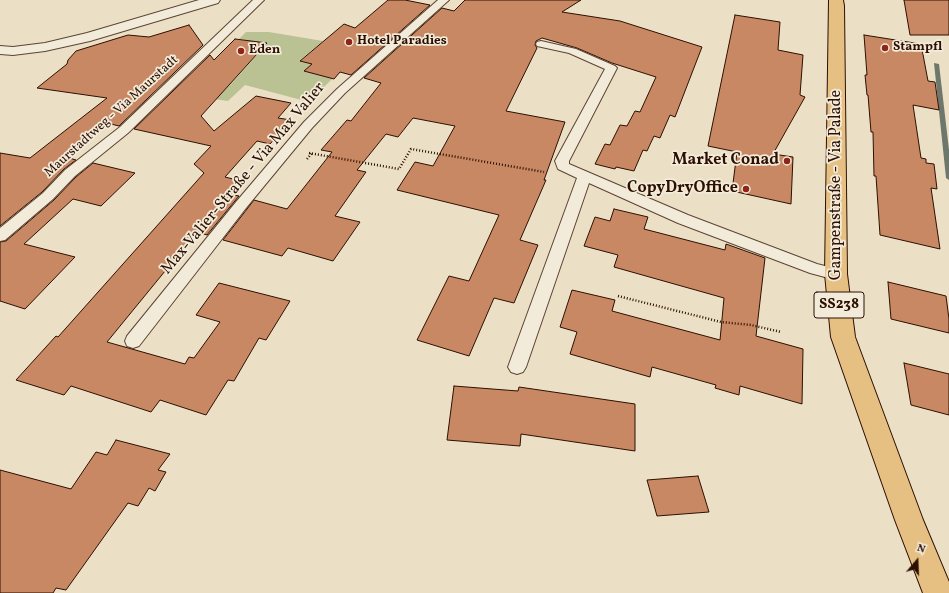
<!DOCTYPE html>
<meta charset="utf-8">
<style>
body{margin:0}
#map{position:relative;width:949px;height:593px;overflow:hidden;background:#ebe0c6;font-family:Vollkorn,serif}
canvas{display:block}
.north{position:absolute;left:897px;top:541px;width:40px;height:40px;-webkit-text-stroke:3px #f2ebda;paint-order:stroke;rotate:19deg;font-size:11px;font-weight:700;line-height:16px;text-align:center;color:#2d0f01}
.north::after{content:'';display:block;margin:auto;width:14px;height:18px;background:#2d0f01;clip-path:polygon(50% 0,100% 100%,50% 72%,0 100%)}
</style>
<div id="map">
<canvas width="949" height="593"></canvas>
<div class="north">N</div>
</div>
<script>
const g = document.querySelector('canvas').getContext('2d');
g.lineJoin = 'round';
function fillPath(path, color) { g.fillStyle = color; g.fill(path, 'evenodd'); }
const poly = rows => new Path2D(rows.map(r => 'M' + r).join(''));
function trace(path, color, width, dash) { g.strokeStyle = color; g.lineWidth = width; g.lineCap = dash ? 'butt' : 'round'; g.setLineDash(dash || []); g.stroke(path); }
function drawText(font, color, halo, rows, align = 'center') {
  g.font = font + ' Vollkorn,serif'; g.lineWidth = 3.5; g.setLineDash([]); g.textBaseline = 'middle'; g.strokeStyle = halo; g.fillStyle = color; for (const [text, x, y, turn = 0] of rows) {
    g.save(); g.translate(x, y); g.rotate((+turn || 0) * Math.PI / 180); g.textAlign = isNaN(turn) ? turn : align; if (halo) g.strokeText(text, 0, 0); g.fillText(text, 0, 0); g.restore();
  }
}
const green = poly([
 [246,32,269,32,323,41,300,60,312,64,304,71,333,78,309,102,245,85,228,101,198,97,210,83,229,86,267,44,239,39]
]);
const stream = poly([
 [934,63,939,64,949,150,949,180,946,178,934,63]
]);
const building = poly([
 [388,0,405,0,430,5,351,75,340,72,334,79,304,71,312,64,300,61,344,24,355,28,388,0],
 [465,0,581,0,562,12,620,21,702,47,675,117,670,115,660,138,654,136,647,151,643,150,634,171,616,167,615,169,595,164,605,144,610,145,620,125,627,126,635,111,640,112,656,77,612,63,577,48,542,38,536,41,535,45,537,48,506,111,565,122,544,180,546,180,520,240,538,245,514,303,494,298,469,356,417,340,449,276,469,281,499,215,397,190,415,162,433,166,455,126,413,118,398,137,386,134,357,170,366,172,335,216,360,222,333,261,288,248,282,256,223,240,254,200,287,209,332,152,321,150,347,120,351,121,381,83,364,78,442,8,454,11,465,0],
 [904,0,949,0,949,35,910,35,904,0],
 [735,15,780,22,778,50,803,55,800,95,805,97,773,154,793,157,791,204,732,191,737,152,708,146,735,15],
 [189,25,203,45,119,126,107,123,66,157,76,160,64,169,42,192,0,226,0,153,30,158,107,98,37,88,67,64,68,60,76,51,128,35,149,37,189,25],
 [864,35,921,44,928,81,935,82,939,110,913,105,921,158,926,159,926,163,934,164,937,189,931,188,940,249,880,235,876,176,874,176,873,132,871,132,868,95,867,95,865,75,867,75,864,35],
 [235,39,267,43,201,116,214,131,256,96,291,103,278,118,291,120,270,144,257,141,225,177,237,180,226,193,239,196,207,235,197,232,107,342,185,364,189,357,194,358,220,322,196,315,219,283,290,301,266,340,259,338,234,381,228,380,206,415,160,400,151,412,71,386,64,395,16,380,56,336,58,337,204,173,194,164,211,146,134,129,210,55,214,60,235,39],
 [93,163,135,173,101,206,73,199,24,244,75,257,25,309,0,301,0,242,6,241,54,200,76,177,93,163],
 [614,209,648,217,644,229,725,250,726,244,765,258,756,336,803,349,802,404,740,386,739,395,715,388,716,385,652,367,650,377,570,354,577,332,560,327,572,290,615,300,612,311,720,340,724,298,614,267,618,255,584,246,595,217,610,221,614,209],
 [888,282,946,296,949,319,949,333,891,319,888,282],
 [904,363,949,374,949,415,911,405,904,363],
 [454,386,518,391,519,387,635,404,635,451,521,434,520,446,447,440,454,386],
 [116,440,170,454,158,470,166,472,155,491,149,488,138,506,128,503,66,590,56,588,53,593,0,593,0,470,71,489,96,452,107,455,116,440],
 [698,476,709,512,657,516,647,480,698,476]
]);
const path = poly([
 [309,153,399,169,411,149,544,172],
 [307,159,312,153],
 [618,296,721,322,751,325,781,332]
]);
const service = poly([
 [253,0,264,0,128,133,75,176,53,199,5,240,0,241,0,228,43,193,65,170,120,127,253,0],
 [438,0,449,0,345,93,312,128,246,208,139,346,133,348,127,346,125,341,127,336,236,202,304,122,337,89,438,0],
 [541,41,576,49,615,66,617,68,569,161,569,164,688,215,817,264,841,270,844,274,841,278,836,280,810,273,678,223,589,183,526,367,523,372,517,374,511,372,508,367,577,178,558,169,555,161,605,69,569,53,537,46,536,44,537,42,541,41]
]);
const tertiary = poly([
 [199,0,220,0,218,3,90,41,45,51,13,55,0,54,0,46,13,47,45,43,87,33,199,0]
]);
const primary = poly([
 [829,0,843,0,844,6,847,274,855,337,923,520,949,582,949,593,923,593,895,520,831,337,825,274,829,0]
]);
const markers = [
 [349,42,4,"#8f2418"],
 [885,48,4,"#8f2418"],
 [241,51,4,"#8f2418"],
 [787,161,4,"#8f2418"],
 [746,189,4,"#8f2418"]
];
const farPoinames = [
 ["Hotel Paradies",357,42],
 ["Stampfl",893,48],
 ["Eden",249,51]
];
const farStreetnames = [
 ["Maurstadtweg - Via Maurstadt",112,117,-42]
];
const shields = [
 [839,305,50]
];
const shieldNames = [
 ["SS238",839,305]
];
const poiNames = [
 ["Market Conad",779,161],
 ["CopyDryOffice",738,189]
];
const streetNames = [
 ["Max-Valier-Straße - Via Max Valier",244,179,-50],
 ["Gampenstraße - Via Palade",837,185,-90]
];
fillPath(green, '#bac293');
fillPath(stream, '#6d776b');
fillPath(building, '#c88863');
trace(building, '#2d0f01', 1);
trace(service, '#5c4332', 2);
trace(tertiary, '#5c4332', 2);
trace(primary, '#2d0f01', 2);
trace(path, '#2d0f01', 2.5, [1, 2]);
fillPath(service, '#f2ebda');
fillPath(tertiary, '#f2ebda');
fillPath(primary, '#e6c083');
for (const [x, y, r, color] of markers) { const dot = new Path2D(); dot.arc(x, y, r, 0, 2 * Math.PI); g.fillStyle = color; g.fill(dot); trace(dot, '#f2ebda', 1.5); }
drawText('bold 13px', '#2d0f01', '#f2ebda', farPoinames, 'left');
drawText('13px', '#2d0f01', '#f2ebda', farStreetnames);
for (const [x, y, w] of shields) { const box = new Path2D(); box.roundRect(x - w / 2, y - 13, w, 26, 3); g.fillStyle = '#f2ebda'; g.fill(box); trace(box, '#2d0f01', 1); }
drawText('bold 15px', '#2d0f01', null, shieldNames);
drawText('bold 16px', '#2d0f01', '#f2ebda', poiNames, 'right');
drawText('16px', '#2d0f01', '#f2ebda', streetNames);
</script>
